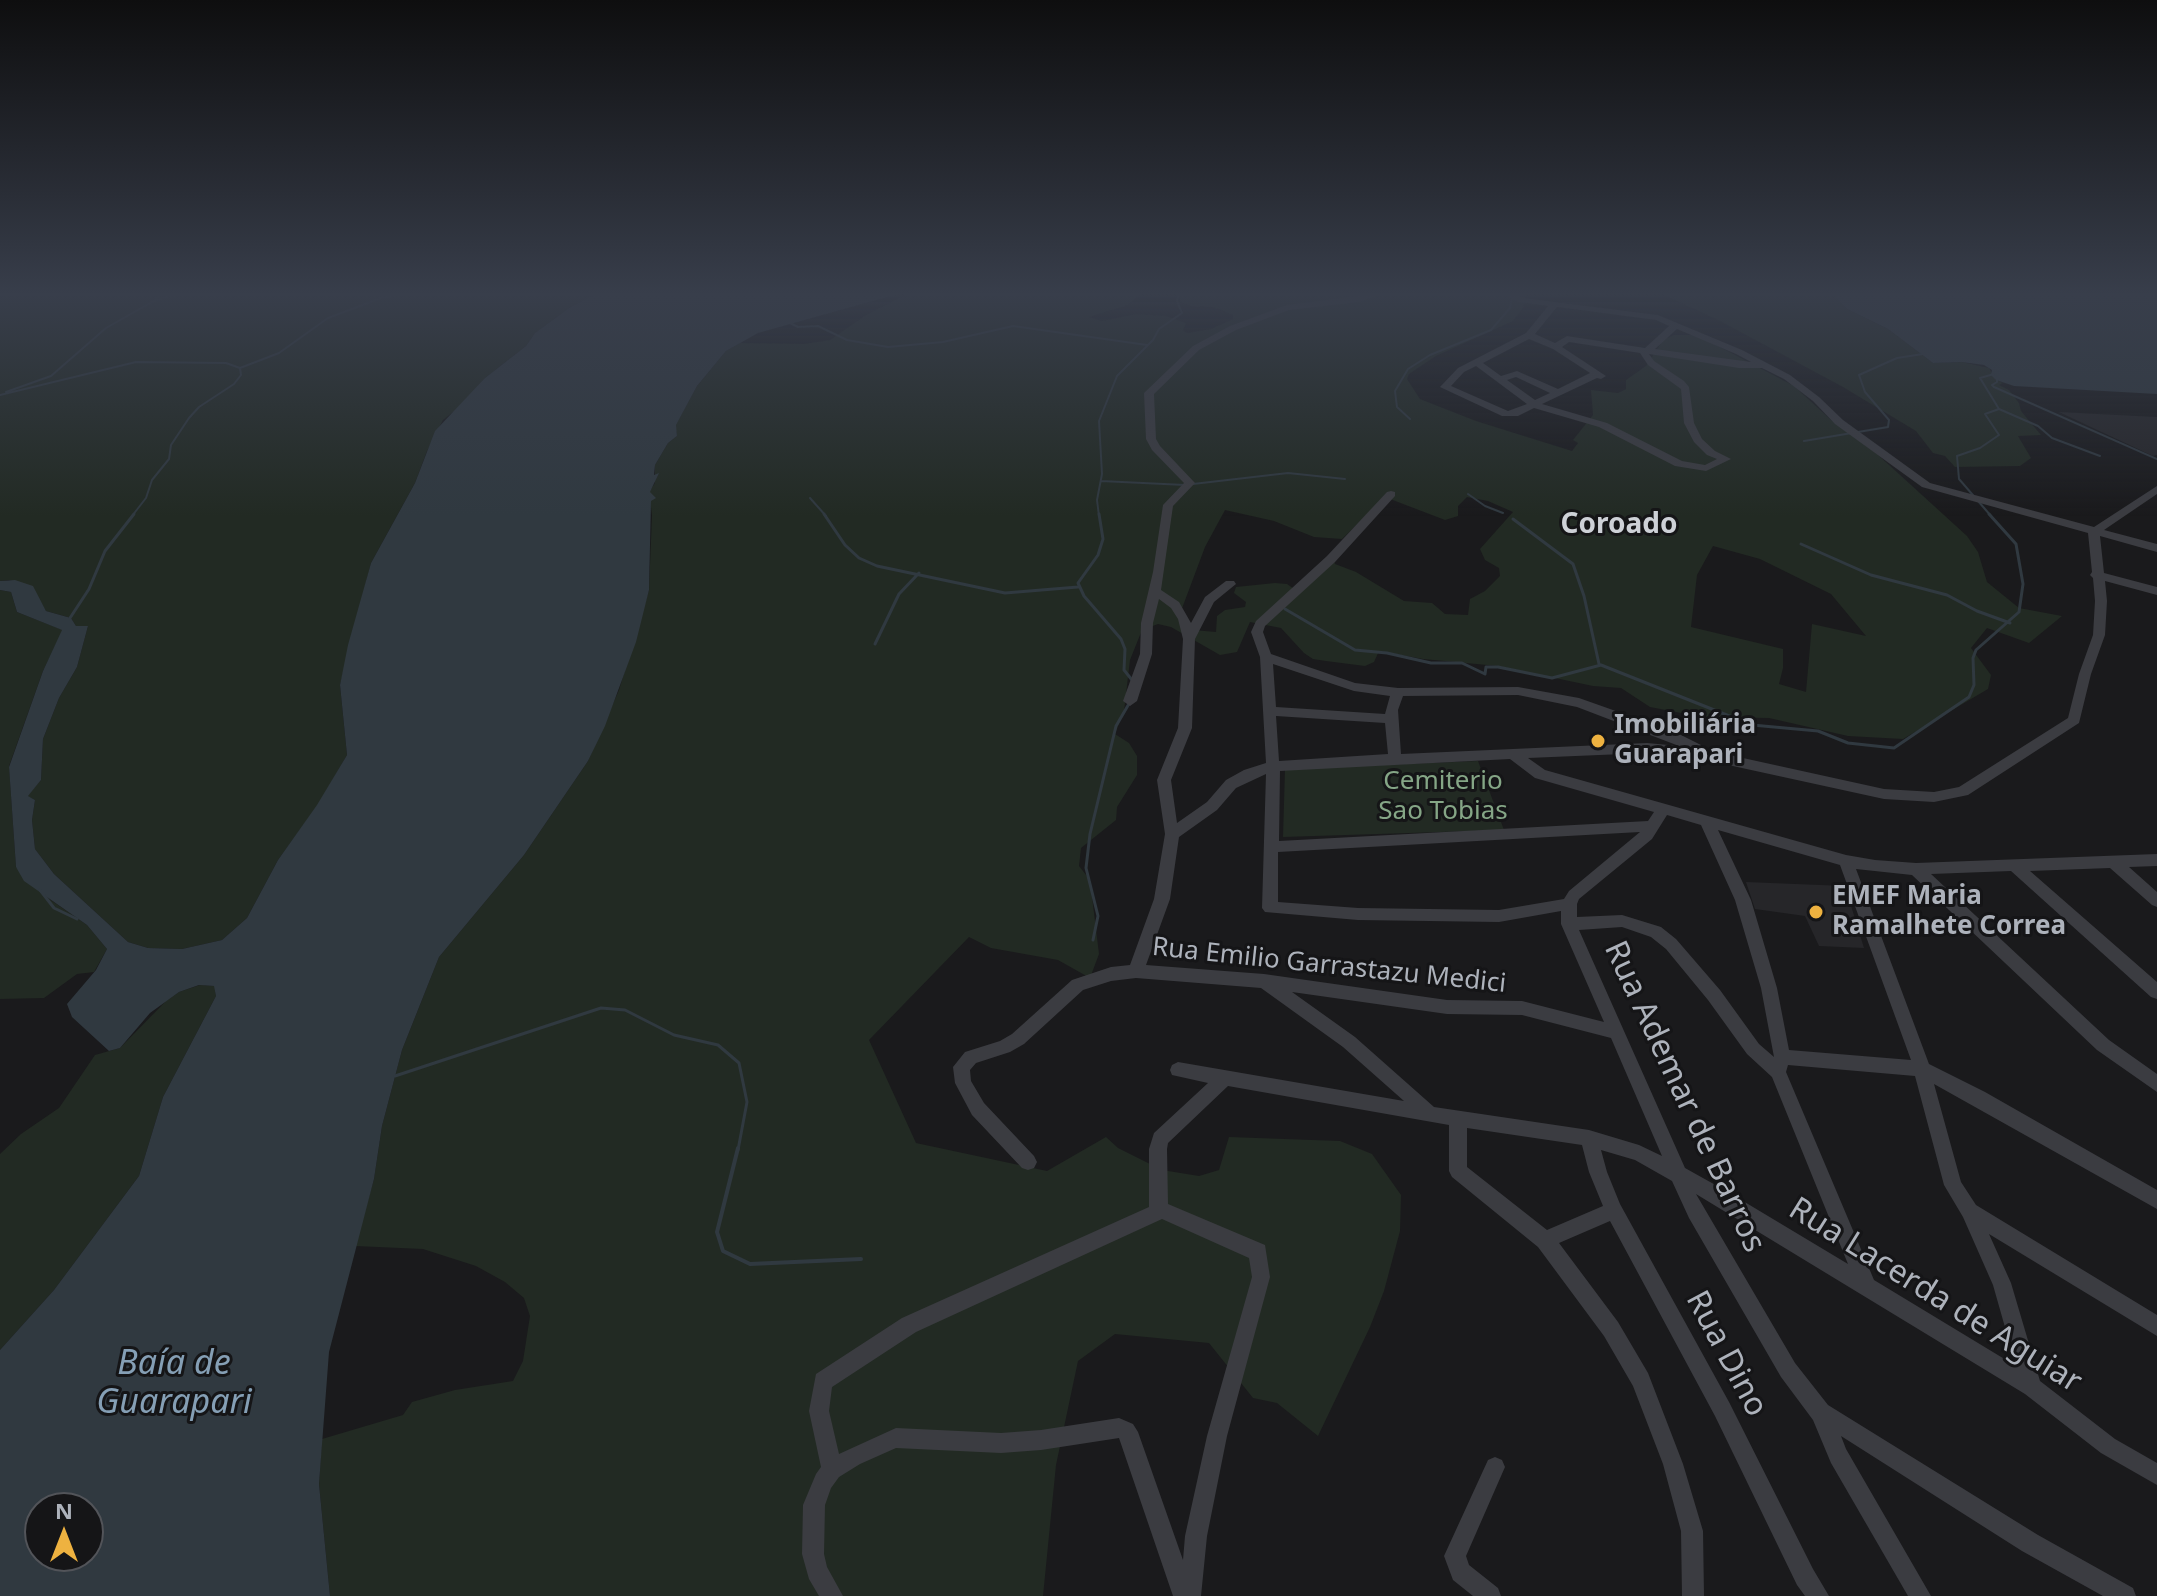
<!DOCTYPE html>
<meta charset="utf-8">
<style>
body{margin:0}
#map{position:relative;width:2157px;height:1596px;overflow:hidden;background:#1a1a1c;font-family:"Noto Sans",sans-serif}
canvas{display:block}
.north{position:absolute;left:24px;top:1492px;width:80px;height:80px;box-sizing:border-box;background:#151517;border:2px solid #525459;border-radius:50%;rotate:0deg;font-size:22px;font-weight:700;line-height:32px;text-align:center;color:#adb2bb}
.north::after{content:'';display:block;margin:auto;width:28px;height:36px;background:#eeb240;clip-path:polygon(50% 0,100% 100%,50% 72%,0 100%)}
</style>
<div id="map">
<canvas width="2157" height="1596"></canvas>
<div class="north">N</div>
</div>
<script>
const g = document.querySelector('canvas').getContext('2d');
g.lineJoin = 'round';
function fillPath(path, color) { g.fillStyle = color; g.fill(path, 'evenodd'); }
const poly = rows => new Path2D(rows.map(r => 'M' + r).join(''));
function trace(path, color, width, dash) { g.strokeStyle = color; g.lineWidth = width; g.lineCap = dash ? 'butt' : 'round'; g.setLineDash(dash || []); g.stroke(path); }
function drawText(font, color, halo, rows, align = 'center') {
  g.font = font + ' "Noto Sans",sans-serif'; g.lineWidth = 6; g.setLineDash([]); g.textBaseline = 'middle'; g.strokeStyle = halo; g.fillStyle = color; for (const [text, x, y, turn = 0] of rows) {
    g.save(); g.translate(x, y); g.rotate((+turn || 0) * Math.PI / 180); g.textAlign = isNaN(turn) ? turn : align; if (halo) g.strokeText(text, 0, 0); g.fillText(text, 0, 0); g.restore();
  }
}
const built = poly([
 [2059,412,2157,417,2157,455,2153,456],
 [1746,882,1845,886,1864,948,1819,946,1805,916,1755,909]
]);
const green = poly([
 [0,292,599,292,569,308,535,333,526,346,485,378,468,400,443,420,427,451,415,483,371,563,340,685,347,755,318,805,278,860,247,918,222,940,182,949,148,948,128,942,54,874,35,849,32,820,35,800,27,796,41,780,43,739,59,698,77,667,88,626,76,626,71,618,46,611,33,589,9,580,0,581],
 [911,292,1142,292,1128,305,1089,317,1102,321,1136,314,1166,316,1186,323,1183,330,1187,333,1211,329,1233,319,1233,315,1213,307,1191,306,1180,302,1180,292,1527,292,1523,308,1513,321,1436,356,1409,374,1407,379,1420,399,1476,421,1572,451,1578,443,1573,440,1593,415,1591,390,1618,393,1626,389,1626,380,1646,366,1663,340,1674,335,1697,335,1794,386,1831,420,1877,454,1967,536,1978,552,1987,582,2019,608,2062,616,2029,643,1987,628,1971,648,1991,675,1988,689,1903,739,1848,736,1769,718,1702,717,1650,707,1621,688,1593,686,1498,666,1423,659,1379,651,1374,662,1365,666,1326,661,1313,659,1304,653,1281,628,1250,622,1237,652,1220,655,1171,627,1158,624,1142,630,1130,660,1124,711,1115,734,1129,743,1137,756,1137,775,1117,807,1116,820,1081,848,1079,866,1090,880,1099,954,1090,978,1058,960,991,948,969,937,869,1040,916,1143,1047,1171,1106,1137,1118,1148,1162,1170,1199,1176,1219,1170,1229,1137,1340,1141,1372,1154,1401,1195,1400,1231,1384,1291,1370,1327,1318,1436,1277,1403,1253,1398,1209,1343,1115,1334,1078,1361,1056,1465,1043,1596,330,1596,319,1484,322,1439,403,1415,412,1402,455,1390,513,1381,523,1361,530,1316,524,1298,505,1282,476,1266,423,1249,355,1246,374,1179,382,1126,402,1050,439,957,524,855,588,761,619,690,649,590,652,515,649,492,655,483,655,465,668,443,677,436,675,426,697,386,726,351,740,343,804,344,830,340,866,315],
 [1385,497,1445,520,1458,516,1458,506,1467,497,1488,501,1513,512,1480,549,1485,560,1499,568,1500,576,1485,591,1470,599,1468,615,1445,614,1432,603,1404,601,1356,572,1335,564,1333,558,1297,591,1287,584,1275,583,1236,587,1234,593,1246,602,1245,607,1225,610,1217,616,1216,632,1193,630,1181,611,1205,547,1225,510,1274,521,1314,537,1342,539],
 [1713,546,1760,559,1831,594,1866,636,1812,624,1806,692,1779,684,1783,668,1783,649,1691,627,1697,575],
 [1658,292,1830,292,1847,309,1888,329,1933,363,1962,362,1989,368,1996,380,2003,383,1999,385,2009,390,2019,403,2021,411,2041,435,2018,436,2031,458,2020,466,1955,467,1945,456,1933,453,1916,431,1843,387,1720,321],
 [0,590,11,592,17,612,63,630,43,671,9,766,16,867,45,896,87,925,107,949,94,972,77,974,44,998,0,999],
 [1478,761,1504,830,1283,837,1285,769],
 [200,985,215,986,216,996,163,1097,139,1176,54,1290,0,1350,0,1154,21,1134,59,1108,95,1055,120,1048,166,1001,179,992]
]);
const water = poly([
 [599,292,905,292,758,333,726,351,697,386,676,425,677,436,668,443,655,465,654,475,659,473,650,492,656,498,651,501,649,590,636,642,605,726,588,761,524,855,439,957,402,1050,382,1126,374,1179,329,1352,319,1484,330,1596,0,1596,0,1350,54,1290,139,1176,163,1097,216,996,214,986,199,985,179,992,150,1013,120,1048,109,1051,72,1017,67,1004,96,970,107,949,87,925,24,881,16,867,9,767,43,671,62,630,17,612,11,592,0,590,0,581,15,580,33,586,46,611,71,618,76,626,88,626,77,667,59,698,43,739,41,780,28,796,35,800,32,820,35,849,54,874,128,942,148,948,182,949,222,940,247,918,278,860,317,805,347,755,340,685,348,645,371,563,415,483,435,431,485,378,526,346,535,333,569,308],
 [40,1508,88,1508,88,1556,40,1556],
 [1830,292,2148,292,2157,295,2157,394,2014,386,1996,380,1991,375,1992,370,1984,365,1962,362,1933,363,1888,329,1847,309]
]);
const streamFar2 = poly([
 [155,299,161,292],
 [788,322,798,327,818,326,847,340,888,347,943,342,1013,326,1147,345],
 [1994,374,1980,378,1999,409],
 [1997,377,1997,382,1992,385,1994,387,2157,459],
 [6,392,51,376,106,328,152,302,180,292],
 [0,395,136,362,226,363,240,368,279,353,328,318,381,298,412,292],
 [1410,419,1397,407,1395,391,1408,369,1430,355,1491,330,1510,308,1512,298],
 [1804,441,1888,427,1889,420,1865,392,1859,375,1897,358,1923,354],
 [1101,481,1185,485],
 [1193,484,1288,473,1345,479],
 [1468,494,1485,506,1503,513],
 [810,498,826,516],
 [132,516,146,498,152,480,169,459,171,445,189,418,199,407,234,384,241,375,240,368],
 [1099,516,1097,500,1102,474,1099,421,1117,376,1153,340,1159,329,1182,313,1177,301,1179,292],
 [1991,516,1959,479,1957,456,1980,448,1999,435,1985,414,1999,409,2038,426,2052,438,2100,456]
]);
const streamFar1 = poly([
 [824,514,845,545,859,558,877,566,1005,593,1078,587],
 [1099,514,1103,539,1098,555,1078,583,1084,596,1121,639,1125,649,1124,670,1132,680],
 [1513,519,1573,564,1584,596,1599,664],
 [1801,544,1871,575,1947,595,1977,611,2010,623],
 [1285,609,1355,650,1387,653,1431,663,1462,663,1485,674,1486,667,1498,667,1552,678,1601,665,1752,725,1818,731,1848,743,1894,748,1969,697,1974,685,1973,658,1976,650,2019,612,2023,584,2016,544,1989,514],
 [70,618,89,589,105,551,134,514],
 [875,644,899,594,919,573],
 [40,890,54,908,77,919],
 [1093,940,1098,916,1086,868,1090,834,1116,726,1130,702],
 [395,1076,601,1008,625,1010,674,1035,718,1045,739,1063,747,1102,738,1150]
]);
const stream = poly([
 [738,1148,717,1232,723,1251,750,1264,861,1259]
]);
const minor = poly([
 [1373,292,1386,292,1359,302,1289,310,1236,330,1199,350,1154,394,1156,439,1160,446,1195,483,1173,506,1161,590,1179,602,1191,623,1205,597,1226,581,1234,581,1236,584,1214,602,1195,639,1192,728,1171,780,1177,823,1207,802,1226,780,1244,770,1266,763,1260,657,1251,632,1256,621,1327,556,1387,492,1391,491,1395,492,1395,496,1335,562,1265,626,1263,632,1271,654,1355,683,1398,688,1518,687,1579,698,1675,732,1701,745,1702,749,1884,789,1934,792,1959,787,2068,718,2079,674,2093,635,2095,601,2093,578,2090,575,2092,572,2088,533,1922,487,1835,424,1813,401,1784,379,1762,368,1739,368,1649,354,1654,361,1684,381,1689,387,1694,423,1702,439,1715,451,1731,459,1706,471,1675,466,1599,427,1534,408,1518,416,1502,416,1440,387,1458,368,1526,333,1548,306,1518,302,1500,292,1511,292,1523,298,1658,315,1742,350,1790,375,1819,397,1843,420,1930,483,2094,527,2157,486,2157,494,2104,530,2157,544,2157,552,2100,536,2104,573,2157,587,2157,595,2105,581,2107,601,2105,635,2091,674,2079,723,1968,795,1934,802,1884,799,1687,756,1647,753,1528,758,1545,770,1846,855,1875,860,1916,863,2157,854,2157,866,2129,867,2157,892,2157,907,2152,905,2110,868,2030,871,2157,982,2157,999,2151,997,2011,871,1931,874,2109,1040,2157,1074,2157,1092,2097,1050,1912,875,1856,869,1929,1064,1985,1092,2157,1190,2157,1209,1934,1084,1961,1182,1976,1205,2157,1315,2157,1336,1989,1234,2011,1283,2040,1381,2115,1439,2157,1463,2157,1485,2101,1453,2025,1394,1696,1194,1795,1363,1828,1405,2038,1535,2133,1588,2136,1596,2103,1596,2022,1551,1841,1436,1846,1449,1931,1596,1908,1596,1831,1463,1813,1420,1781,1377,1689,1218,1672,1181,1635,1160,1601,1150,1607,1172,1620,1204,1729,1402,1813,1569,1829,1596,1805,1596,1797,1585,1715,1416,1610,1221,1559,1243,1618,1322,1648,1373,1683,1464,1703,1531,1704,1596,1682,1596,1681,1531,1663,1464,1633,1386,1604,1336,1538,1247,1452,1177,1449,1171,1449,1125,1228,1086,1168,1143,1167,1149,1168,1204,1265,1245,1270,1277,1227,1436,1207,1536,1201,1596,1173,1596,1119,1438,1041,1450,1001,1453,896,1448,860,1464,839,1477,831,1488,825,1505,824,1554,827,1567,843,1596,819,1596,809,1579,802,1554,803,1505,816,1474,821,1467,809,1411,816,1374,902,1318,1149,1207,1149,1149,1154,1133,1208,1083,1172,1075,1170,1070,1172,1065,1178,1062,1404,1101,1343,1047,1261,988,1136,978,1111,981,1083,990,1024,1044,1010,1052,976,1063,970,1070,971,1081,984,1103,1034,1156,1037,1162,1034,1168,1028,1170,1022,1168,972,1115,955,1083,953,1067,965,1052,1000,1041,1012,1034,1072,980,1111,967,1130,965,1154,899,1165,834,1157,780,1178,728,1183,639,1178,619,1171,608,1159,599,1153,623,1152,654,1137,701,1130,706,1123,701,1140,654,1141,623,1153,572,1163,505,1184,483,1152,450,1146,439,1144,393,1193,346,1230,326,1287,305,1358,296,1373,292],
 [1557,307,1656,320,1669,326,1645,348,1567,336,1555,343,1535,334,1557,307],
 [1677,329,1736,354,1751,362,1655,349,1677,329],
 [1529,339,1553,349,1590,373,1558,389,1517,371,1501,376,1483,363,1529,339],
 [1569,342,1640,353,1648,365,1681,389,1684,423,1694,442,1707,455,1717,459,1705,465,1682,461,1607,423,1542,404,1597,378,1601,379,1606,376,1562,347,1569,342],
 [1476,366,1527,404,1508,411,1451,386,1464,372,1476,366],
 [1516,377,1550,393,1535,400,1507,380,1516,377],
 [1273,664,1354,691,1390,696,1385,714,1276,707,1273,664],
 [1518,695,1577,707,1679,746,1647,743,1401,754,1398,710,1403,696,1518,695],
 [1276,716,1385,723,1388,754,1279,761,1276,716],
 [1510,759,1535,778,1654,812,1648,821,1279,841,1280,771,1510,759],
 [1266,774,1262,908,1265,912,1358,920,1499,922,1561,911,1561,924,1604,1022,1522,1001,1447,1000,1264,974,1146,965,1170,899,1179,837,1217,810,1236,788,1266,774],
 [1667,815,1701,825,1735,900,1761,988,1774,1057,1759,1044,1720,990,1676,939,1661,927,1622,915,1577,917,1577,904,1579,899,1652,839,1667,815],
 [1718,830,1840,865,1911,1060,1789,1050,1777,988,1751,900,1718,830],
 [1640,832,1569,891,1564,899,1499,910,1358,908,1278,902,1278,852,1640,832],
 [1622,927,1651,937,1666,949,1708,1000,1747,1054,1772,1077,1848,1264,1728,1192,1685,1168,1579,930,1622,927],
 [1292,992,1447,1014,1522,1015,1611,1038,1662,1156,1639,1145,1589,1130,1434,1107,1355,1037,1292,992],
 [1788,1065,1915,1076,1944,1185,1963,1217,1993,1285,2016,1366,1874,1280,1786,1072,1788,1065],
 [1467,1128,1582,1145,1589,1172,1603,1206,1547,1230,1467,1167,1467,1128],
 [1162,1219,1249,1258,1252,1277,1207,1436,1185,1536,1183,1560,1138,1432,1133,1424,1119,1418,1041,1430,1001,1433,896,1428,839,1454,829,1411,832,1387,916,1332,1162,1219],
 [1495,1457,1502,1460,1505,1467,1466,1556,1469,1565,1498,1588,1501,1596,1473,1596,1453,1580,1444,1556,1488,1460,1495,1457]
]);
const markers = [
 [1598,741,8,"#eeb240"],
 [1816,912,8,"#eeb240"]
];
const poiNames = [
 ["Imobiliária",1614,726],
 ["Guarapari",1614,756],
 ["EMEF Maria",1832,897],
 ["Ramalhete Correa",1832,927]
];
const parkNames = [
 ["Cemiterio",1443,782],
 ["Sao Tobias",1443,812]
];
const streetNames = [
 ["Rua Emilio Garrastazu Medici",1329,966,6]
];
const farDistrictnames = [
 ["Coroado",1619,525]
];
const nearStreetnames = [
 ["Rua Ademar de Barros",1684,1097,65],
 ["Rua Lacerda de Aguiar",1935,1296,32],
 ["Rua Dino",1726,1354,62]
];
const nearWaternames = [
 ["Baía de",174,1364],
 ["Guarapari",174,1403]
];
fillPath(built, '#262629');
fillPath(green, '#222a23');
fillPath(water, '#303940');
trace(streamFar2, '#303940', 2);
trace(streamFar1, '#303940', 3);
trace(stream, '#303940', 4);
fillPath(minor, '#3b3c41');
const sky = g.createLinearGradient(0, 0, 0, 516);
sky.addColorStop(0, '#0e0e0f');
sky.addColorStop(0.57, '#383e4b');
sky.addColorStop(1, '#383e4b00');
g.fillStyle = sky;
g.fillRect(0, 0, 2157, 516);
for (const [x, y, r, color] of markers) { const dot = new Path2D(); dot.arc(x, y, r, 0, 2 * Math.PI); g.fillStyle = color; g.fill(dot); trace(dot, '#151517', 3); }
drawText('bold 26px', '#adb2bb', '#151517', poiNames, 'left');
drawText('26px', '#85a686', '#151517', parkNames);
drawText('26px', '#adb2bb', '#151517', streetNames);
drawText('bold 28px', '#ced1d7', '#151517', farDistrictnames);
drawText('32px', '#adb2bb', '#151517', nearStreetnames);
drawText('italic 34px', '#859fb5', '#151517', nearWaternames);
</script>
